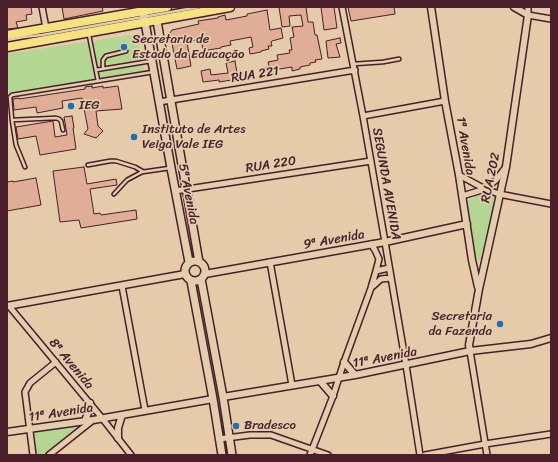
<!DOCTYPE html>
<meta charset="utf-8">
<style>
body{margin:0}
#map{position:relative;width:558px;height:462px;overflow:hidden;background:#e5cbaa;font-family:Sriracha,sans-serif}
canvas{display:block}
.frame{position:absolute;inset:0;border:8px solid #4a1f2b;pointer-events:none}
</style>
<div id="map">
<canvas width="558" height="462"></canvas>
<div class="frame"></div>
</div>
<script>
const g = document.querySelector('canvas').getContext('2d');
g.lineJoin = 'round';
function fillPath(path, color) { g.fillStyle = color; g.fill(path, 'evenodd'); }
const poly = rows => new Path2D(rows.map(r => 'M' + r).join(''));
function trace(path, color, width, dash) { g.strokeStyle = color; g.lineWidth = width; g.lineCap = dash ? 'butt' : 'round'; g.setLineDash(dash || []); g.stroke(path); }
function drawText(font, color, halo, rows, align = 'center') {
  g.font = font + ' Sriracha,sans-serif'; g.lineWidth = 3.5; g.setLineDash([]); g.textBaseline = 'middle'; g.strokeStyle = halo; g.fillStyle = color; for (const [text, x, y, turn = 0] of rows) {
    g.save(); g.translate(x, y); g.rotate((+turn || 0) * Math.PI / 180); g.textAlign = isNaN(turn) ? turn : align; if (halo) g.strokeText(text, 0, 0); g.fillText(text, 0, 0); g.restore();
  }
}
const green = poly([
 [138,34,144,71,9,93,7,79,7,54],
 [484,192,490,194,496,198,483,260,475,259,467,202,478,194],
 [82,422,43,455,37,455,33,439,34,435,36,431,40,429]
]);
const building = poly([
 [7,7,31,7,32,14,26,15,27,20,16,22,18,28,7,29,7,7],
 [62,7,102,7,103,11,64,19,62,7],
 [279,7,306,7,308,22,313,22,315,35,317,35,322,59,315,60,316,62,310,63,310,65,300,67,300,69,292,71,292,67,260,72,259,71,269,66,268,62,278,60,277,55,290,53,289,50,292,50,290,38,294,37,292,27,303,26,301,15,289,16,290,26,282,27,279,7],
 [321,7,334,7,337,28,324,30,321,7],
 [348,7,394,7,395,14,351,21,348,7],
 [267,10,270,30,281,28,283,38,272,41,271,42,272,46,268,46,269,49,261,51,261,52,250,54,249,48,253,47,251,37,230,41,231,45,221,47,221,48,208,50,209,55,204,56,201,39,187,42,191,66,177,69,170,33,172,30,199,24,198,21,218,18,218,17,225,15,226,20,247,16,247,14,267,10],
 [340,38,341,43,336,44,340,57,328,58,326,41,340,38],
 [235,61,238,79,219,82,219,80,203,82,201,71,210,69,211,75,228,73,226,63,235,61],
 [92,86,92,88,103,86,103,88,118,86,122,109,96,111,98,126,103,131,96,138,84,134,88,129,82,98,62,101,63,108,37,113,36,107,14,110,13,99,19,98,19,99,85,89,85,87,92,86],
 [72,116,74,128,73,128,76,149,40,155,36,136,18,139,16,127,53,121,55,137,67,135,64,117,72,116],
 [84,167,87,184,116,179,117,185,90,189,94,214,100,213,101,215,136,210,137,219,81,228,79,220,60,222,53,171,84,167],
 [36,178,41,205,7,211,7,182,13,181,13,182,36,178]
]);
const service = poly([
 [89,35,98,81],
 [7,40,24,37,42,35,199,7],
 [354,64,383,62,399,59],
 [103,68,103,60,106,56,126,51],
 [96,70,151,61],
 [12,120,16,145,25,167],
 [63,130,61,121,59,119,56,118,12,120,10,97,12,95,153,72],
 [88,165,110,161,116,161,135,167,142,171],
 [114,194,127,180,142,172,170,168]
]);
const minor = poly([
 [42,7,46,28],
 [342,7,363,116,385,242,406,365,420,455],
 [528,7,528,15,551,19],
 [159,102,355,70],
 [363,116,445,101],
 [459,175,485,189,499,194,551,204],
 [175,191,371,161],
 [462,196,485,189,496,180,505,168],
 [270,262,292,385],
 [376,271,389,268],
 [122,286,145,410],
 [372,287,381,279,391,278],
 [9,306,102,418,131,455],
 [470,351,487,455],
 [219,439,250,435,271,435,328,455],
 [33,455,25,392,30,383,56,362],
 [49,455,93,420],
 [310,455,333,396,344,362,371,288,376,271,379,259,375,250,371,244],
 [425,455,485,444,551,434]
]);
const tertiary = poly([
 [431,7,445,101,459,175,472,260,478,287],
 [205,274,385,242,467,224],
 [7,306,185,274],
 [470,351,469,345,479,289,506,167,528,15,514,7],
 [344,362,355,375],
 [320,381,333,396],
 [223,397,355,375,470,351,531,344,551,338],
 [85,421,89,410,90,403],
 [7,432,93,420,213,399],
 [118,438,118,428,122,415]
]);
const secondary = poly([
 [143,11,171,168,189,262],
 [157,21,199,262],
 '185 271a10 10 0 1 1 20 0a10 10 0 1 1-20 0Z',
 [201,279,223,397,232,455],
 [191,281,213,399,222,455]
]);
const primary = poly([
 [7,35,167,7],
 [7,47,230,7]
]);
const markers = [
 [124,47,4,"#1f6fb2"],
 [71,106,4,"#1f6fb2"],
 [134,137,4,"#1f6fb2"],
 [500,324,4,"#1f6fb2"],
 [236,426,4,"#1f6fb2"]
];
const poiNames = [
 ["Secretaria de",132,40],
 ["Estado da Educação",132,55],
 ["IEG",79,106],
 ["Instituto de Artes",142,130],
 ["Veiga Vale IEG",142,145],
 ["Secretaria",492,317,"right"],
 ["da Fazenda",492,332,"right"],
 ["Bradesco",244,426]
];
const streetNames = [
 ["RUA 221",255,75,-9],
 ["1ª Avenida",465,146,80],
 ["RUA 220",271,165,-9],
 ["RUA 202",491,178,-78],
 ["SEGUNDA AVENIDA",386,184,80],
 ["5ª Avenida",188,194,79],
 ["9ª Avenida",334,240,-10],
 ["11ª Avenida",385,358,-11],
 ["8ª Avenida",71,364,50],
 ["11ª Avenida",61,413,-9]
];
fillPath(green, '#b3d792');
fillPath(building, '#e0ad97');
trace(building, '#4a1f2b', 1);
trace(service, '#4a1f2b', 5.5);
trace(minor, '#4a1f2b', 8);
trace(tertiary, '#4a1f2b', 9);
trace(secondary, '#4a1f2b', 10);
trace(primary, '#4a1f2b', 11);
trace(service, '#e2ceac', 2.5);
trace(minor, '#e2ceac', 5);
trace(tertiary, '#e2ceac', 6);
trace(secondary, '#e2ceac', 7);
trace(primary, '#f5e382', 8);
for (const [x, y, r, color] of markers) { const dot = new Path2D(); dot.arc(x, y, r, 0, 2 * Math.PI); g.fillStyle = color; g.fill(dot); trace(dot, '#e2ceac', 1.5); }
drawText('13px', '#4a1f2b', '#e2ceac', poiNames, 'left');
drawText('13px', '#4a1f2b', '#e2ceac', streetNames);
</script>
